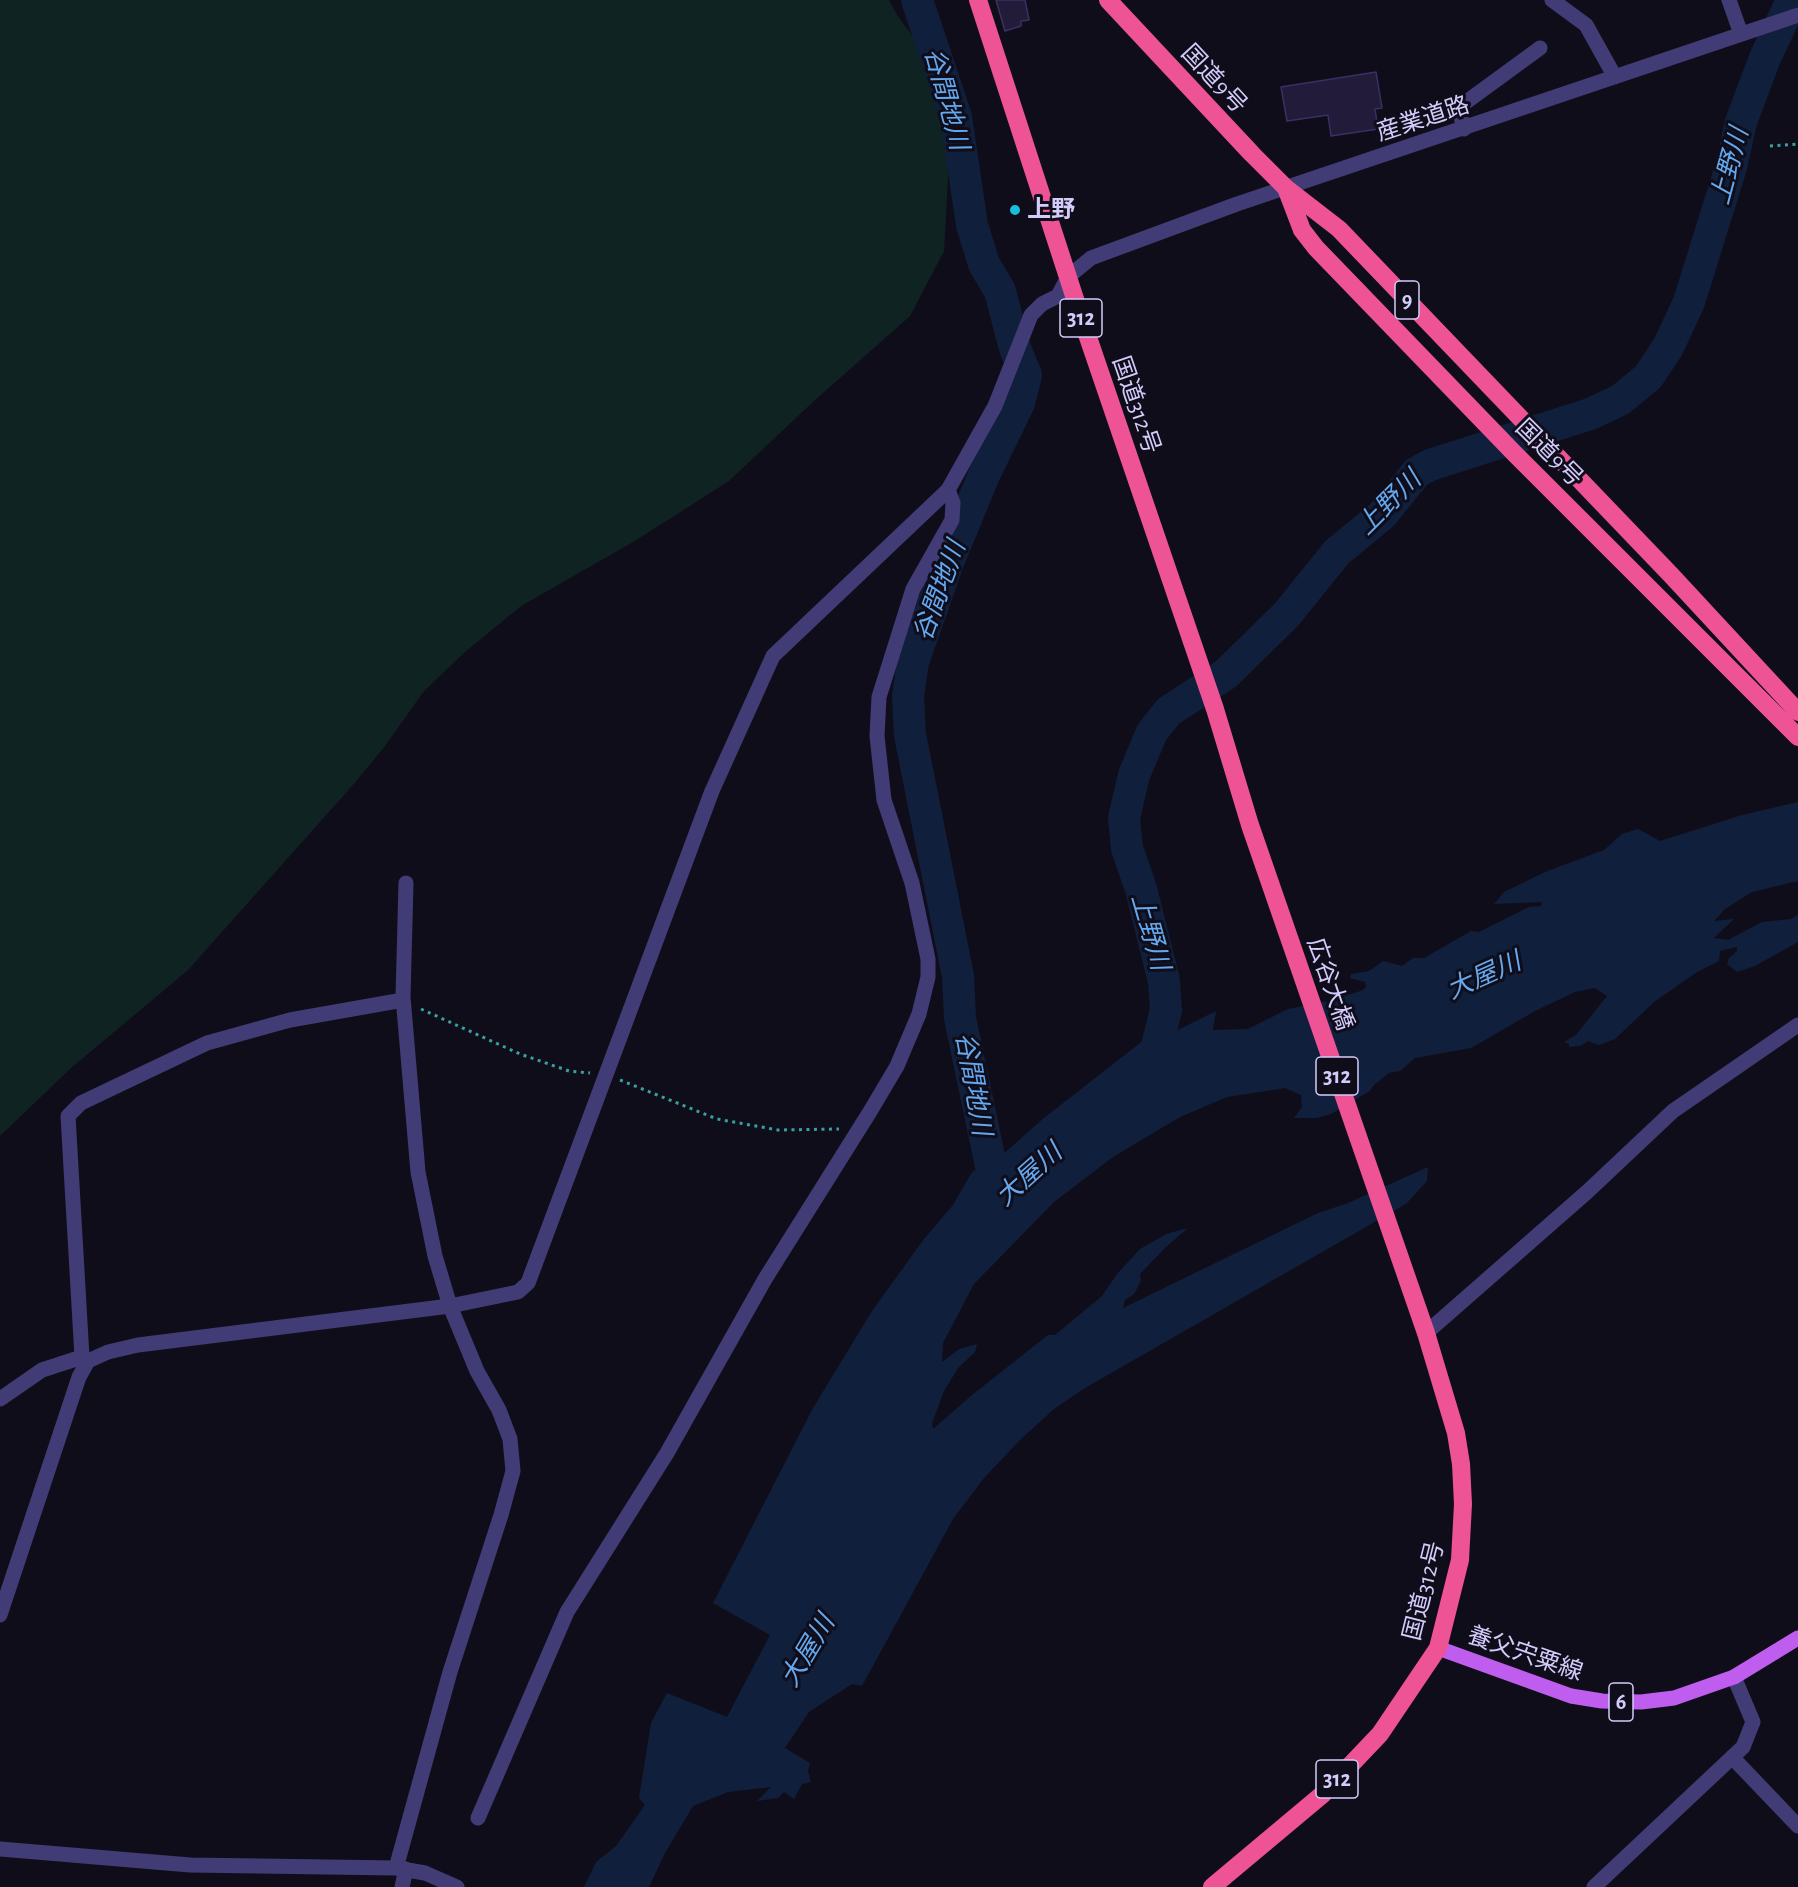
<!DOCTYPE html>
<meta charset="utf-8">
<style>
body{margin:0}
canvas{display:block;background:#100d1a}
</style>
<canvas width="1798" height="1887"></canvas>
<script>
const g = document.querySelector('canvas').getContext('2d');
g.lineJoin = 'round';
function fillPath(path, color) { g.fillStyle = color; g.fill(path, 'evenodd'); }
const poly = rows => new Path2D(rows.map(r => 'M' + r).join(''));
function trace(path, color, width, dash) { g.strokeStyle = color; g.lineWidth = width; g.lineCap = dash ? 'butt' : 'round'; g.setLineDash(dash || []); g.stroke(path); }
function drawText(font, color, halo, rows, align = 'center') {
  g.font = font + ' "Alegreya Sans","Noto Sans JP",sans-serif'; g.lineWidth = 6; g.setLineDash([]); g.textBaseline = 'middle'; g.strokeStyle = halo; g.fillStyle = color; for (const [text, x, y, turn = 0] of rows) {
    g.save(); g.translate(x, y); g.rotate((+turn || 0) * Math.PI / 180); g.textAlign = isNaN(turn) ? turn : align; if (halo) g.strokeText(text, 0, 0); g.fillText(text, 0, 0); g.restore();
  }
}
const green = poly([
 [0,0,889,0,897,15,935,67,950,140,944,251,910,316,816,399,729,481,633,542,521,606,465,652,424,691,385,746,352,786,188,970,71,1068,0,1136]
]);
const water = poly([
 [1798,802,1798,881,1752,892,1725,909,1714,921,1734,919,1714,938,1728,940,1762,922,1791,919,1798,915,1798,942,1755,966,1737,972,1727,964,1729,958,1737,951,1737,947,1720,951,1719,961,1697,972,1654,1002,1615,1039,1599,1045,1588,1041,1580,1046,1569,1047,1569,1044,1564,1042,1576,1035,1607,996,1595,988,1575,992,1535,1011,1471,1048,1415,1058,1400,1071,1389,1073,1374,1085,1370,1091,1331,1114,1317,1118,1294,1118,1302,1107,1301,1095,1285,1088,1227,1097,1180,1117,1113,1157,1054,1202,974,1284,943,1343,942,1362,959,1349,977,1344,975,1352,958,1368,944,1391,932,1423,933,1429,972,1395,1048,1335,1055,1335,1102,1296,1117,1274,1140,1249,1166,1234,1188,1228,1166,1247,1140,1274,1141,1281,1134,1294,1125,1300,1123,1308,1318,1213,1348,1203,1428,1167,1427,1181,1406,1204,1085,1388,1054,1409,1021,1439,984,1478,953,1519,862,1686,852,1684,809,1712,785,1748,810,1763,808,1771,811,1782,802,1784,794,1799,784,1792,778,1798,757,1801,771,1787,728,1792,693,1806,665,1853,649,1887,584,1887,596,1862,616,1846,645,1805,639,1798,651,1723,667,1693,727,1717,770,1635,713,1603,813,1408,872,1311,924,1239,953,1205,972,1172,1001,1156,1044,1118,1149,1036,1166,1009,1166,1036,1216,1011,1213,1030,1248,1029,1288,1009,1333,1000,1363,990,1366,987,1365,982,1350,978,1351,974,1369,971,1383,961,1402,966,1413,958,1424,958,1471,931,1479,932,1529,907,1541,906,1542,902,1494,904,1504,892,1545,872,1604,850,1622,834,1638,829,1660,841,1742,815]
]);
const river = poly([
 [917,0,956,117,972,225,984,264,1000,291,1015,348,1026,375,1019,403,984,475,947,565,913,662,908,696,910,735,958,976,960,1018,991,1166,995,1202],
 [1155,1054,1166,1010,1164,981,1141,889,1127,848,1124,818,1134,775,1152,732,1169,711,1226,674,1287,614,1337,552,1382,515,1417,472,1430,465,1590,414,1620,400,1648,377,1668,347,1689,302,1731,167,1741,122,1765,58,1792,0]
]);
const building = poly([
 [996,0,1025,0,1029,20,1021,21,1021,26,1005,31,996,0],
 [1376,72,1382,108,1375,109,1378,129,1331,136,1328,115,1287,121,1281,87,1376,72]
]);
const path = poly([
 [1770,146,1798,144],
 [421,1009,520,1054,569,1071,590,1073],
 [620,1080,717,1119,778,1130,839,1129]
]);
const minor = poly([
 [1552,0,1586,25,1615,77],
 [1729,0,1741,34],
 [1464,129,1460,113,1462,105,1540,48],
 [1426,1333,1587,1192,1673,1111,1798,1025],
 [82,1357,68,1116,81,1103,207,1043,290,1020,403,1000],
 [0,1399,42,1370,82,1357],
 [0,1615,79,1377,88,1361,108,1352,138,1345,450,1306,518,1292,528,1283,712,791,773,656,948,490,995,406,1031,315,1042,304,1058,296,1068,277,1091,258,1237,204,1798,15],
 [1732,1757,1798,1826],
 [478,1818,567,1612,667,1453,765,1279,871,1110,897,1066,919,1014,928,977,928,959,912,883,884,800,877,736,879,697,913,589,952,520,953,503,948,490],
 [0,1849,190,1865,396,1868,425,1873,457,1887],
 [396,1868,450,1672,501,1515,513,1471,510,1439,499,1410,477,1371,450,1306,435,1256,418,1172,403,997,406,883],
 [402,1887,406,1869],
 [1594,1887,1743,1747,1753,1722,1734,1677]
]);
const major = poly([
 [1438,1648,1571,1696,1602,1701,1641,1702,1674,1698,1734,1677,1798,1638]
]);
const highway = poly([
 [978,0,1077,305,1215,709,1250,825,1426,1333,1456,1433,1461,1464,1463,1504,1460,1560,1438,1648,1380,1734,1323,1794,1212,1887],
 [1108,0,1252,154,1286,188,1339,229,1671,575,1798,712],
 [1286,188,1302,230,1316,248,1515,454,1798,737]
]);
const markers = [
 [1015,210,6,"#17bdda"]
];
const shields = [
 [1407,300,24],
 [1081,318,42],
 [1337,1076,42],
 [1621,1702,24],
 [1337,1779,42]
];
const shieldNames = [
 ["9",1407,300],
 ["312",1081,318],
 ["312",1337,1076],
 ["6",1621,1702],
 ["312",1337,1779]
];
const streetNames = [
 ["国道9号",1214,79,47],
 ["産業道路",1423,119,-18],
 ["国道312号",1136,405,71],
 ["国道9号",1549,453,45],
 ["広谷大橋",1330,984,71],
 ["国道312号",1424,1591,-76],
 ["養父宍粟線",1525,1654,19]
];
const poiNames = [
 ["上野",1027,210]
];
const waterNames = [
 ["谷間地川",946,99,75],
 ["上野川",1730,166,-75],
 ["上野川",1389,503,-45],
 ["谷間地川",940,591,-70],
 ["上野川",1150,932,74],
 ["大屋川",1484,976,-24],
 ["谷間地川",973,1084,80],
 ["大屋川",1029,1175,-42],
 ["大屋川",808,1651,-59]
];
fillPath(green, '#102323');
fillPath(water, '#101f3b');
trace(river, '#101f3b', 32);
fillPath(building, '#221b39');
trace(building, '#3c2f63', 1.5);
trace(path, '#38a09f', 3, [3, 4.5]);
trace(minor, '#413c75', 15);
trace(major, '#bf5eee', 15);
trace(highway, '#ed5395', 18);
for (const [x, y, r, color] of markers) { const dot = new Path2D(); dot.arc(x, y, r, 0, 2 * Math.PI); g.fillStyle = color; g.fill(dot); trace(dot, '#100d1a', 2); }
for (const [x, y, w] of shields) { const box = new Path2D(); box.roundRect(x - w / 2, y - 19, w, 38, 4.5); g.fillStyle = '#100d1a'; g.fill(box); trace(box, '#d3cbfa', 1.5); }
drawText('bold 22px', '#d3cbfa', null, shieldNames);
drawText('24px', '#d3cbfa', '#100d1a', streetNames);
drawText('bold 24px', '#d3cbfa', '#100d1a', poiNames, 'left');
drawText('italic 26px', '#64a8ef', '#100d1a', waterNames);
</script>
